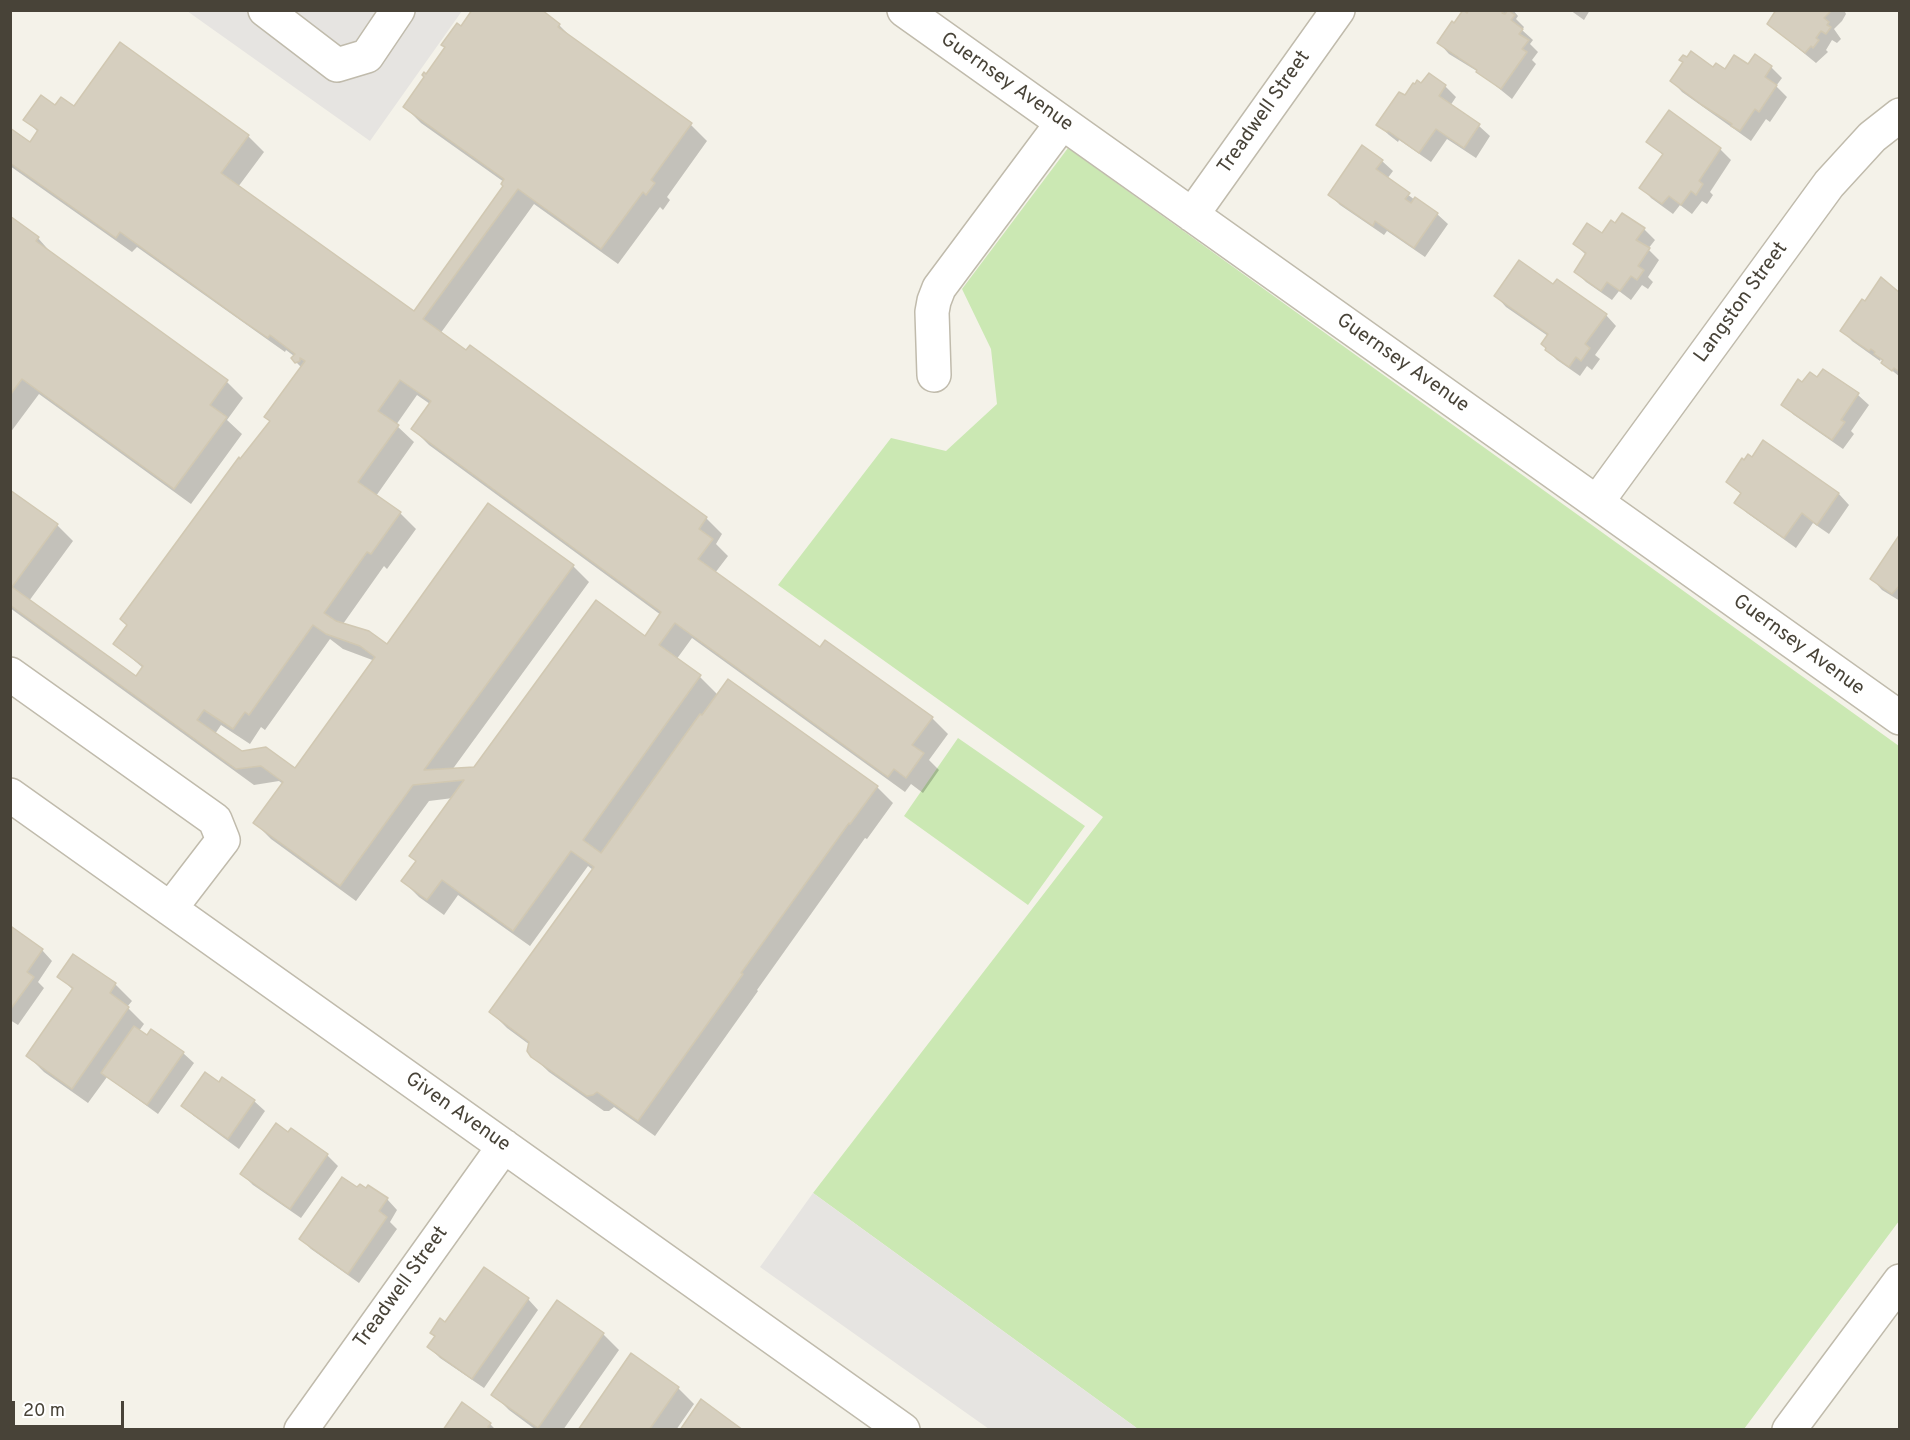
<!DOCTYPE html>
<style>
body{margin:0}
#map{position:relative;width:1910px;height:1440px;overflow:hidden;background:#f4f2e9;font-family:Overpass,sans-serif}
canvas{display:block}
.frame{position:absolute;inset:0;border:12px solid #484338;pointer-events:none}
.scale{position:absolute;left:12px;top:1401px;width:112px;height:27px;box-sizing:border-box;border:3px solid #484338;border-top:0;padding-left:8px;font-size:18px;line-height:21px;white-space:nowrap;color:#484338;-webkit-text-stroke:4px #fff;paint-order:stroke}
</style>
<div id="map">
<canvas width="1910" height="1440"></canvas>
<div class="frame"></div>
<div class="scale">20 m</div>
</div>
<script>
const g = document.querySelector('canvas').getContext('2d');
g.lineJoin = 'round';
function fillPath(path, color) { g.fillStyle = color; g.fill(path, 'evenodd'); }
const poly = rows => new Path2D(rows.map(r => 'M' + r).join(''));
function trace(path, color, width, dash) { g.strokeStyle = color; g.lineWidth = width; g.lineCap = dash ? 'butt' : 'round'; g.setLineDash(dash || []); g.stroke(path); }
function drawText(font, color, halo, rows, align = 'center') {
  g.font = font + ' Overpass,sans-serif'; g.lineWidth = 4.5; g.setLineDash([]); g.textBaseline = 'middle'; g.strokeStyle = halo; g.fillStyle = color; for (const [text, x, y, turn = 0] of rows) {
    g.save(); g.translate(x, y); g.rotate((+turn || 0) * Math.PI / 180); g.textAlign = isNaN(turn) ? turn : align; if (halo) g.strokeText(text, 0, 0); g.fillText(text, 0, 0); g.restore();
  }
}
const green = poly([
 [1068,148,1899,746,1899,1221,1744,1429,1138,1429,813,1193,1103,817,778,585,891,438,946,451,997,404,991,349,962,289],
 [958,738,1085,826,1028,905,904,816]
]);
const parking = poly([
 [187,11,462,11,370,141],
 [813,1193,1138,1429,989,1429,760,1267]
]);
const shadow = poly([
 [1471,10,1513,10,1518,16,1516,19,1524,27,1522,30,1533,40,1530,44,1538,52,1532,60,1536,64,1512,99,1480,73,1449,54,1439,43],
 [1570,10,1590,10,1584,20],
 [1778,10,1844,10,1846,14,1842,21,1834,29,1841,39,1837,43,1832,40,1826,50,1828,52,1816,63,1768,24],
 [559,25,575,41,691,125,707,141,667,197,670,200,663,210,660,207,618,264,534,204,440,334,466,353,470,347,706,518,722,534,716,544,728,556,715,573,821,650,932,718,948,734,929,760,939,770,923,793,911,784,905,792,692,638,676,660,700,677,718,695,877,787,893,803,867,839,865,838,757,990,758,991,655,1136,614,1107,609,1111,604,1111,549,1072,532,1056,530,1045,507,1028,491,1012,593,870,588,866,530,946,458,895,444,915,419,897,403,881,417,862,411,856,453,798,429,801,356,901,271,839,255,823,283,784,279,781,254,785,10,608,10,491,57,525,73,541,29,601,136,678,143,668,115,644,241,461,271,422,266,417,302,368,296,362,294,356,286,350,285,352,137,247,132,252,10,166,10,130,30,144,39,133,25,119,56,107,248,136,264,152,238,187,415,313,505,186,504,182,421,123,405,107,462,28],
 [417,395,430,404,413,429,429,445,661,615,645,638,475,769,452,770,589,582,573,566,489,505,387,646,343,624,384,566,387,569,416,529,400,513,376,496,414,442,396,425],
 [330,639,343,649,375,661,295,770,241,753,215,734,221,725,250,744,261,727,265,730],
 [1748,66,1771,67,1782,78,1776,86,1787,97,1770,122,1766,119,1751,141,1682,92,1672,81,1713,70,1725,71],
 [1429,75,1445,86,1456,97,1450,106,1479,126,1490,136,1476,158,1447,139,1431,162,1399,140,1398,142,1389,135,1378,125,1405,97,1422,85],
 [1648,141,1720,149,1731,160,1710,192,1713,195,1707,204,1702,201,1692,214,1680,205,1673,214,1651,198,1641,187,1664,156],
 [1382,161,1393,171,1387,179,1415,200,1437,214,1448,224,1425,257,1387,231,1384,235,1340,205,1330,195],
 [10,218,38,238,53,255,227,382,243,398,227,420,242,434,191,504,39,394,10,433],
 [1616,225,1644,229,1655,240,1648,249,1659,260,1648,277,1653,282,1648,289,1642,285,1631,300,1619,291,1612,300,1586,282,1576,272,1585,254,1575,244,1603,235],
 [1900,294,1900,377,1883,363,1881,359,1880,361,1852,341,1842,330,1865,303],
 [1496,296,1606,315,1616,326,1595,355,1600,359,1592,370,1587,366,1580,376,1557,360,1547,350,1548,336,1506,307],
 [1824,371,1858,395,1869,405,1851,431,1854,434,1843,449,1794,415,1783,405,1803,384,1818,379],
 [1764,442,1839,494,1849,505,1829,534,1813,523,1796,548,1747,513,1736,502,1742,495,1728,482,1752,459],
 [1900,537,1900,601,1882,590,1872,579],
 [12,929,42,950,52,961,38,982,44,988,18,1025,10,1020,10,931],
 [74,956,116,985,132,1001,127,1007,144,1024,139,1031,183,1053,194,1063,158,1114,107,1077,88,1103,44,1072,28,1056,73,990,59,976],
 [219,1084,254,1101,265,1111,239,1149,194,1116,183,1106],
 [289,1134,327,1155,338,1166,301,1218,253,1185,242,1174],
 [358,1189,387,1199,397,1210,390,1222,397,1229,359,1283,311,1249,300,1238],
 [528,1299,538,1310,484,1388,440,1358,429,1347,446,1324],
 [603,1334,619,1350,563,1430,536,1430,509,1410,493,1394],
 [678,1388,694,1404,676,1430,580,1430],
 [490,1424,496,1430,444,1430]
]);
const building = poly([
 [472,10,542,10,560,24,558,27,692,123,651,180,655,183,646,195,643,192,601,249,518,189,423,319,466,350,470,345,707,517,699,529,713,539,698,559,820,647,825,640,933,717,912,745,924,753,906,778,894,769,888,777,675,623,659,645,701,675,583,840,601,853,700,714,702,715,728,679,878,786,850,824,849,823,741,973,743,974,638,1121,597,1092,593,1095,587,1096,531,1057,527,1051,529,1042,489,1012,594,867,571,851,513,931,442,880,427,900,401,881,416,861,409,856,464,780,413,785,340,886,253,823,283,782,261,766,236,769,10,605,10,490,58,524,12,587,136,676,143,666,113,644,127,625,120,619,239,457,240,459,270,421,264,417,305,361,300,358,300,361,295,363,291,358,295,354,270,335,268,338,243,321,120,232,116,238,10,163,10,128,30,142,38,130,23,120,41,95,55,105,61,97,74,106,120,42,249,135,221,173,414,311,503,186,501,184,504,179,403,107,424,77,422,75,424,72,426,74,445,47,441,45,457,23,461,26,472,10],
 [400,380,431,401,411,429,661,612,645,636,596,600,474,767,424,770,574,565,488,503,387,644,369,631,336,621,324,613,367,552,371,554,401,512,358,482,399,425,378,411,400,380],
 [313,625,326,634,360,646,375,657,295,768,266,747,242,751,197,720,204,710,233,729,245,712,249,715,313,625],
 [1463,10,1467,13,1469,10,1504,10,1502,13,1505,14,1508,10,1515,15,1511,20,1523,29,1519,34,1529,40,1522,49,1527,52,1501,89,1476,72,1477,70,1437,43,1452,21,1454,23,1463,10],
 [1776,10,1832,10,1824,18,1829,22,1827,25,1831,27,1826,34,1821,31,1816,38,1819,40,1813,48,1811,46,1805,53,1767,24,1776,10],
 [1691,51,1713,67,1716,63,1725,69,1734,55,1748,64,1755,54,1772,66,1765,77,1777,85,1759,112,1755,109,1740,131,1731,126,1732,124,1702,105,1670,81,1683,62,1679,60,1683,55,1687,57,1691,51],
 [1429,73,1446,85,1439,96,1480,124,1464,148,1436,129,1419,153,1388,131,1387,132,1376,125,1399,92,1405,95,1413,83,1415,84,1417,80,1421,83,1429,73],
 [1669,110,1721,148,1699,181,1703,184,1696,195,1691,191,1681,205,1669,196,1662,204,1639,188,1663,154,1646,142,1669,110],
 [1362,145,1383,160,1376,169,1410,193,1405,199,1411,203,1415,197,1438,213,1414,248,1375,221,1373,226,1328,195,1362,145],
 [1622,213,1645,228,1636,240,1650,248,1638,266,1644,270,1637,280,1631,276,1620,291,1607,282,1601,291,1574,272,1586,253,1573,244,1587,223,1602,233,1611,220,1615,223,1622,213],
 [10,216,39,237,36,241,228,380,210,405,227,417,174,489,22,379,10,395,10,216],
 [1519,260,1553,284,1557,279,1607,314,1585,344,1590,348,1581,361,1576,357,1569,367,1545,350,1546,348,1541,344,1548,334,1494,296,1519,260],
 [1881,277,1900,293,1900,372,1894,368,1892,371,1881,363,1883,360,1874,354,1875,352,1871,349,1869,351,1840,331,1862,299,1865,301,1881,277],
 [1823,369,1859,393,1841,420,1845,422,1832,440,1781,405,1798,379,1802,382,1810,372,1817,377,1823,369],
 [1763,440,1839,493,1817,525,1802,513,1784,538,1734,503,1741,493,1726,482,1742,458,1744,460,1748,454,1752,457,1763,440],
 [1900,534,1900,585,1892,594,1870,579,1900,534],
 [12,927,43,949,27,972,34,977,10,1010,12,927],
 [73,954,116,983,110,993,129,1007,72,1089,26,1056,73,988,57,977,73,954],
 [134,1026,147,1035,151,1029,184,1052,147,1105,101,1073,134,1026],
 [205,1072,219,1082,222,1077,255,1100,228,1139,181,1106,205,1072],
 [276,1123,288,1132,291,1128,328,1154,290,1209,240,1174,276,1123],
 [342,1177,357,1187,360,1184,366,1188,368,1185,388,1198,379,1211,387,1217,348,1274,299,1239,342,1177],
 [484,1267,529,1298,472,1379,427,1347,435,1336,430,1333,440,1318,445,1322,484,1267],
 [557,1300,604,1333,538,1428,491,1395,557,1300],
 [631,1353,679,1387,649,1430,578,1430,631,1353],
 [701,1399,743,1430,680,1430,701,1399],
 [462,1402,491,1423,488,1427,491,1430,443,1430,462,1402]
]);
const minor = poly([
 [265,10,337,65,367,56,398,10],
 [904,10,1900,718],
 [1192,215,1338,10],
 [934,375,932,312,934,301,939,288,1062,123],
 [1597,502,1829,184,1872,137,1900,115],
 [10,674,215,820,223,840,170,909],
 [10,795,903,1430],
 [301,1430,504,1146],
 [1789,1430,1900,1281]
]);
const streetNames = [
 ["Guernsey Avenue",1006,83,35],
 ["Treadwell Street",1265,113,-55],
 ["Langston Street",1742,303,-54],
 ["Guernsey Avenue",1402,364,35],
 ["Guernsey Avenue",1798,646,36],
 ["Given Avenue",457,1113,35],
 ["Treadwell Street",402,1288,-54]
];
fillPath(green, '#cbe8b3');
fillPath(parking, '#e6e4e1');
fillPath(shadow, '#0003');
fillPath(building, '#d6cfbf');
trace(building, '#d1c8b2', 1.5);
trace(minor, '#c0bbac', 36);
trace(minor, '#fff', 33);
drawText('20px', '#484338', '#fff', streetNames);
</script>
